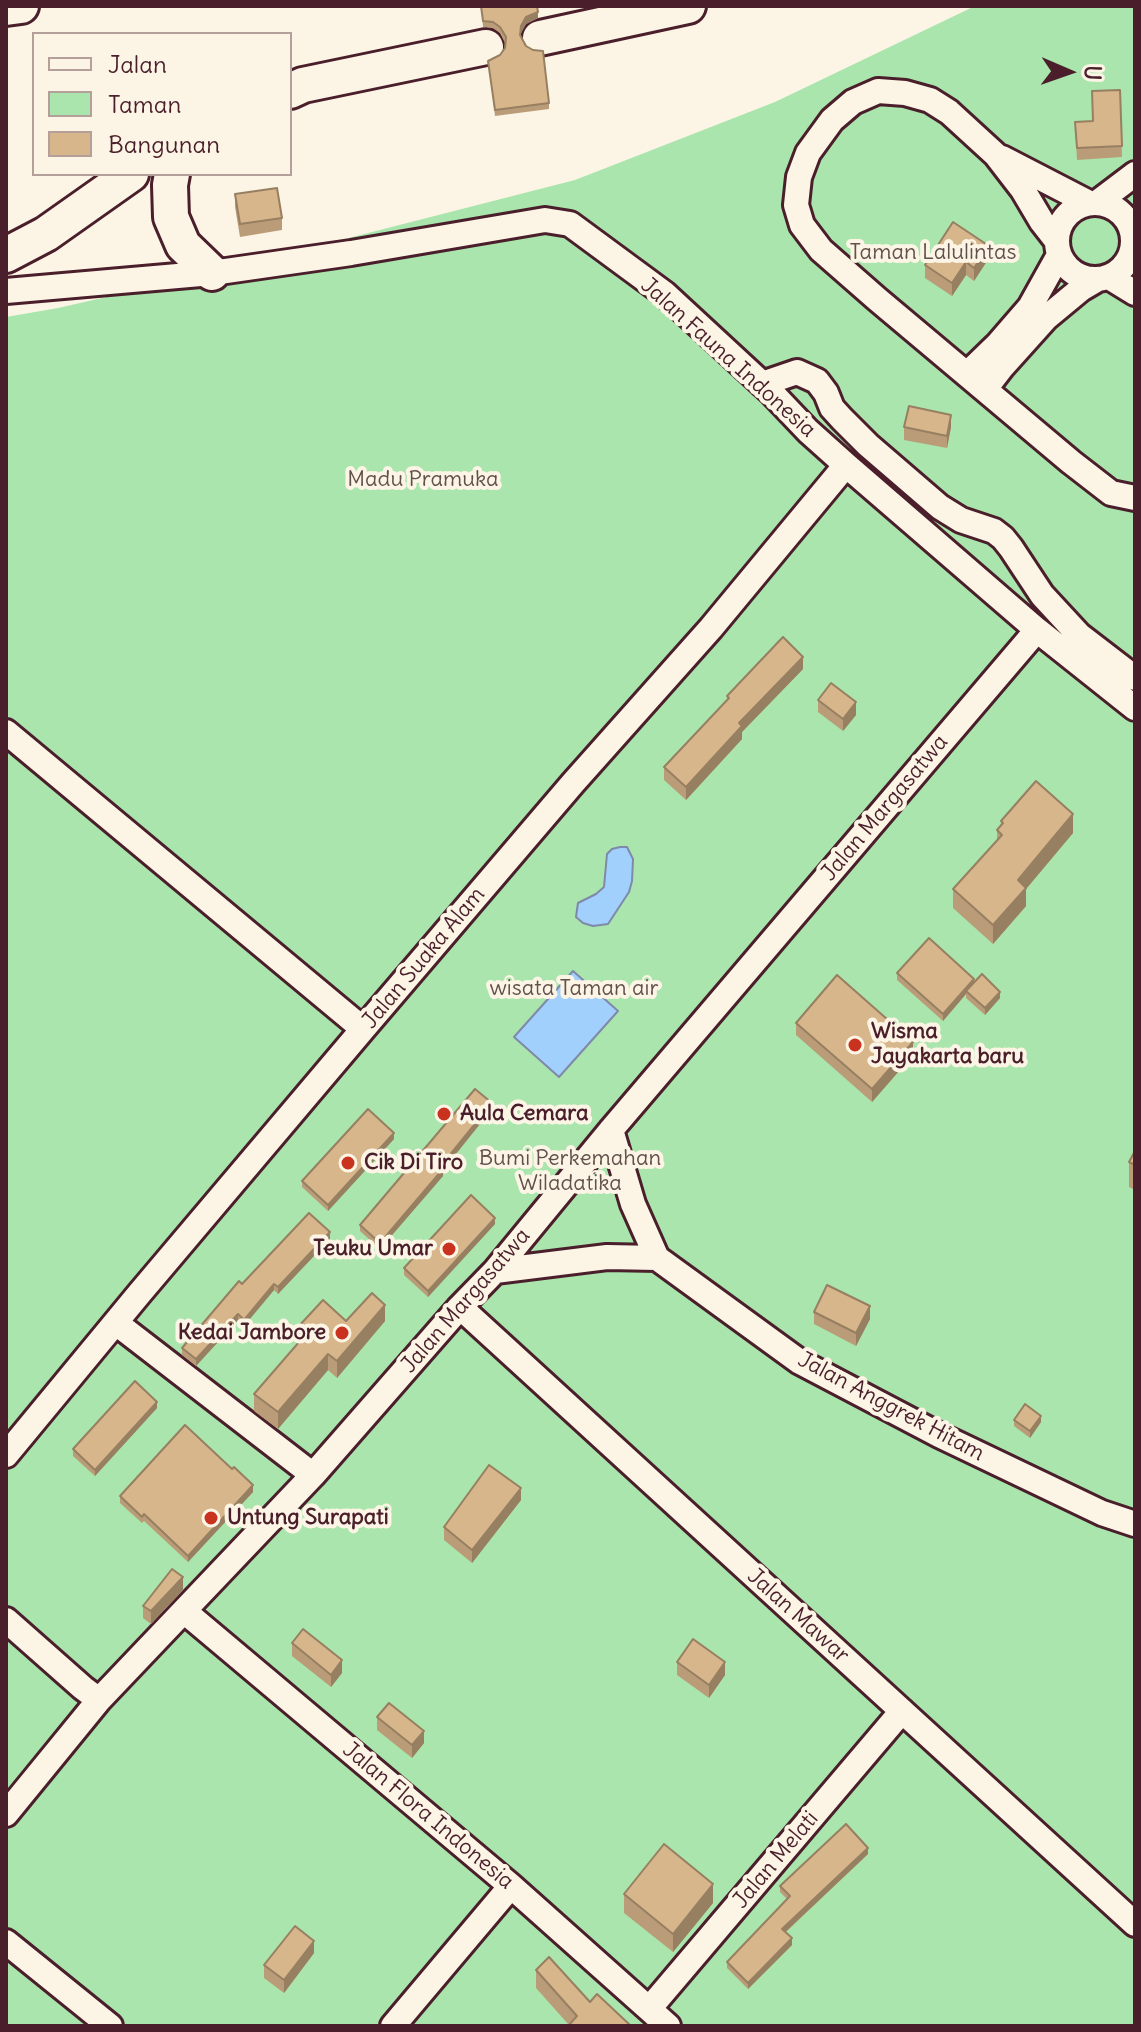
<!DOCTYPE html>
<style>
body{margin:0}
#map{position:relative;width:1141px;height:2032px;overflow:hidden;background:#fcf5e5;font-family:Delius,sans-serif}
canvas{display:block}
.frame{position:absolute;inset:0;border:8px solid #4a1f2b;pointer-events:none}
.legend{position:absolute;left:32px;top:32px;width:260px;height:144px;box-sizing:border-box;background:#fcf5e5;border:2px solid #b59f9b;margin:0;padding:10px 14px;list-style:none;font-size:24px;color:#4a1f2b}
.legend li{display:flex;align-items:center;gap:16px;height:40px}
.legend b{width:40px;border:2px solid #b59f9b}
.north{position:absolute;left:1029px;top:32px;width:80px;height:80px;-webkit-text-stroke:6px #fcf5e5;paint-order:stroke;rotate:92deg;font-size:22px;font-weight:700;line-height:32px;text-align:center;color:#4a1f2b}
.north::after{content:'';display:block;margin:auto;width:28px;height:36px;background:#4a1f2b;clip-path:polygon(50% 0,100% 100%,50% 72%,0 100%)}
</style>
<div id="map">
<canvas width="1141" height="2032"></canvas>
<div class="frame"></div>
<ul class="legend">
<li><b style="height:10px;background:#fcf5e5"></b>Jalan</li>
<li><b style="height:22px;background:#a9e5ac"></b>Taman</li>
<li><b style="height:22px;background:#d8b68b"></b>Bangunan</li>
</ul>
<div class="north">U</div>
</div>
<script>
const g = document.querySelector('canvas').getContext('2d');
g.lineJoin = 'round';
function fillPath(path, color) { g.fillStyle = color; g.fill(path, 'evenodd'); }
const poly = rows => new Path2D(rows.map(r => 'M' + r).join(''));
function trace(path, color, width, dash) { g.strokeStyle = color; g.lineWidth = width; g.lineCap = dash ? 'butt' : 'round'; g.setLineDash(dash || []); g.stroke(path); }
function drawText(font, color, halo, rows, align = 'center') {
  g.font = font + ' Delius,sans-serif'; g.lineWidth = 8; g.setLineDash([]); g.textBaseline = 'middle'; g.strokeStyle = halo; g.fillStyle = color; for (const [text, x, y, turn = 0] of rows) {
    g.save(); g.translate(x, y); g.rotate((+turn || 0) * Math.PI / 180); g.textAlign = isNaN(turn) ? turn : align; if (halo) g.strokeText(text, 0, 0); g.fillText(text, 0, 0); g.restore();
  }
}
const green = poly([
 [975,6,1135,6,1135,2026,6,2026,6,317,58,308,212,273,575,180,775,102]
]);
const water = poly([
 [620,847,627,847,633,859,632,881,629,892,608,924,593,926,583,923,576,917,578,903,596,894,604,887,607,854,612,849,620,847],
 [573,971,618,1011,559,1077,514,1037,573,971]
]);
const minor = poly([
 [1002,158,1089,203],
 [1098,202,1135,174],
 '1057 241a38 38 0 1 1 76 0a38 38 0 1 1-76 0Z',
 [1056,240,1042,222,1023,190,996,155,949,112,930,100,905,93,878,91,853,102,832,120,808,153,799,177,796,205,802,225,821,250,877,299,1071,462,1111,493,1135,498],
 [1109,277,1135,293],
 [6,291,212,273,351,253,545,220,570,224,665,294,771,392,808,431,846,465,1037,630,1135,708],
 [967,374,998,344,1030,307,1059,255],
 [762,384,797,372,817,381,826,393,832,408,842,419,868,445,940,507,961,520,994,531,1003,538,1011,548,1042,595,1079,635,1135,678],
 [985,389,1002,367,1046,318,1081,289,1098,279],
 [6,732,363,1029],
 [611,1130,633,1204,657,1258,800,1362,939,1435,1102,1513,1135,1524],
 [495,1271,607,1257,657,1258],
 [460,1307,1135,1924],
 [116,1323,313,1475],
 [6,1455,139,1294,363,1029,573,783,711,628,846,465],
 [184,1611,511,1886,668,2026],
 [6,1620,83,1688,99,1700],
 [6,1814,99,1700,313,1475,460,1307,495,1271,611,1130,1037,630],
 [6,1942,110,2026],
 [649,2009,902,1711],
 [393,2026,511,1886]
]);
const highway = poly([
 [6,8,21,6],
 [540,38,688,6],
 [290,91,303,85,486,47],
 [172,174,170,185,171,217,183,245,212,273],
 [6,255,46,234,131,174]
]);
const wall = poly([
 [481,6,537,6,538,18,526,24,521,33,521,36,549,103,549,109,495,116,488,61,500,55,505,48,505,43,500,33,493,28,483,27],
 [1120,90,1122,157,1077,160,1075,122,1093,121],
 [235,194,282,218,282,230,240,237,235,207],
 [989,258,974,281,966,275,952,296,925,278,925,265],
 [904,427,951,427,947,448,904,440],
 [803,669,742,732,742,739,686,800,664,780,664,767,727,700,727,696],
 [818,700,856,715,843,731,818,712],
 [1001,821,1073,833,1026,889,1026,906,993,944,953,908,953,889,997,841,997,830,1001,825],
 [897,973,974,983,1000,998,985,1015,966,998,966,994,943,1021,897,980],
 [796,1023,913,1055,872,1102,796,1035],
 [492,1109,443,1170,443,1176,380,1249,360,1231,360,1225],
 [394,1139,328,1211,302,1187,302,1181],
 [1135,1151,1135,1190,1129,1187,1129,1162],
 [495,1224,428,1297,404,1275,404,1268],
 [330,1239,278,1294,274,1290,244,1326,238,1320,196,1366,182,1355,182,1348],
 [814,1312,870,1319,856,1346,814,1324],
 [346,1321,385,1321,337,1378,328,1370,278,1429,254,1411,254,1394,298,1344,298,1327],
 [157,1408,95,1476,73,1456,73,1449],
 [1014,1420,1041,1422,1030,1438,1014,1426],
 [232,1469,253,1492,188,1562,144,1521,142,1523,120,1503,120,1496],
 [521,1500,472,1563,444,1540,444,1527],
 [183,1590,151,1624,143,1618,143,1606],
 [292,1643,342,1673,331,1687,292,1656],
 [677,1662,725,1675,709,1698,677,1675],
 [377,1717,424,1743,412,1758,377,1730],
 [868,1854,786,1932,792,1945,748,1989,727,1968,727,1962,787,1899,780,1892,780,1886],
 [624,1894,713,1903,673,1952,624,1913],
 [314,1953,284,1993,264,1978,264,1965],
 [536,1970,590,2002,569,2025,536,1988]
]);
const shadedWall = poly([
 [538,12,538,18,526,24,521,33,521,26,526,17],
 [989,246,989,258,974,281,974,268],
 [966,262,966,275,952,296,952,283],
 [951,415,951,427,947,448,947,436],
 [803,657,803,669,742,732,742,739,686,800,686,787,739,723],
 [856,702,856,715,843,731,843,719],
 [1073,814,1073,833,1026,889,1026,906,993,944,993,925,1018,880],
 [974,979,974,985,966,991,966,994,943,1021,943,1014],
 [1000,992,1000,998,985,1015,985,1008],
 [913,1042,913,1055,872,1102,872,1089],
 [492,1103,492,1109,443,1170,443,1176,380,1249,380,1243],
 [394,1133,394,1139,328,1211,328,1205],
 [495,1218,495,1224,428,1297,428,1291],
 [330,1232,330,1239,278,1294,278,1287],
 [274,1284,274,1290,244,1326,244,1320],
 [385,1305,385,1321,337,1378,337,1361],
 [870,1306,870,1319,856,1346,856,1333],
 [238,1314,238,1320,196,1366,196,1359],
 [328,1354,328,1370,278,1429,278,1412],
 [157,1402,157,1408,95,1476,95,1470],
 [1041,1416,1041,1422,1030,1438,1030,1431],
 [253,1485,253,1492,188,1562,188,1556],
 [521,1488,521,1500,472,1563,472,1550],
 [183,1577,183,1590,151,1624,151,1611],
 [342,1660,342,1673,331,1687,331,1675],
 [725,1662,725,1675,709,1698,709,1685],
 [424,1731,424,1743,412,1758,412,1745],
 [868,1848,868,1854,782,1935,782,1929],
 [713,1884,713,1903,673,1952,673,1934],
 [792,1938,792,1945,748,1989,748,1983],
 [314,1941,314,1953,284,1993,284,1980]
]);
const building = poly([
 [481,6,537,6,538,12,526,17,521,26,520,35,526,46,533,50,543,51,549,103,495,110,488,61,500,55,505,48,506,37,500,27,493,22,483,21,481,6],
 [1120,90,1122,146,1077,148,1075,122,1093,121,1092,91,1120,90],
 [277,188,282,218,240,224,235,194,277,188],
 [953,222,989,246,974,268,966,262,952,283,925,265,953,222],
 [909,406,951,415,947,436,904,427,909,406],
 [783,637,803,657,739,723,742,726,686,787,664,767,729,698,727,696,783,637],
 [831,683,856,702,843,719,818,700,831,683],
 [1036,781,1073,814,1018,880,1026,888,993,925,953,889,1002,835,997,830,1003,823,1001,821,1036,781],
 [929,938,974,979,943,1014,897,973,929,938],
 [982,974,1000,992,985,1008,966,991,982,974],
 [837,975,913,1042,872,1089,796,1023,837,975],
 [475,1089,492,1103,440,1167,443,1169,380,1243,360,1225,475,1089],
 [368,1109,394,1133,328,1205,302,1181,368,1109],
 [1135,1151,1135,1165,1129,1162,1135,1151],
 [471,1195,495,1218,428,1291,404,1268,471,1195],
 [309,1213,330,1232,278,1287,274,1284,244,1320,238,1314,196,1359,182,1348,239,1281,242,1284,309,1213],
 [827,1285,870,1306,856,1333,814,1312,827,1285],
 [372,1293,385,1305,337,1361,328,1354,278,1412,254,1394,306,1334,298,1327,323,1300,346,1321,372,1293],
 [135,1381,157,1402,95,1470,73,1449,135,1381],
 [1025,1404,1041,1416,1030,1431,1014,1420,1025,1404],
 [185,1425,232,1469,234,1467,253,1485,188,1556,144,1514,142,1517,120,1496,185,1425],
 [489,1465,521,1488,472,1550,444,1527,489,1465],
 [172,1569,183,1577,151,1611,143,1606,172,1569],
 [303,1629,342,1660,331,1675,292,1643,303,1629],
 [693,1639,725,1662,709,1685,677,1662,693,1639],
 [389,1703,424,1731,412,1745,377,1717,389,1703],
 [846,1824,868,1848,782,1929,792,1938,748,1983,727,1962,790,1896,780,1886,846,1824],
 [664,1844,713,1884,673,1934,624,1894,664,1844],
 [295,1926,314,1941,284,1980,264,1965,295,1926],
 [549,1957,590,2002,597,1994,631,2026,568,2026,577,2016,536,1970,549,1957]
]);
const markers = [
 [855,1045,8,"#c8321e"],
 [444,1114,8,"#c8321e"],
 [348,1163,8,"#c8321e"],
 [449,1249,8,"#c8321e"],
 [342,1333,8,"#c8321e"],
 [211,1518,8,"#c8321e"]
];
const parkNames = [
 ["Taman Lalulintas",933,253],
 ["Madu Pramuka",423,480],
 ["wisata Taman air",574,989],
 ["Bumi Perkemahan",570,1159],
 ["Wiladatika",570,1184]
];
const streetNames = [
 ["Jalan Fauna Indonesia",728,358,42],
 ["Jalan Margasatwa",885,808,-50],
 ["Jalan Suaka Alam",424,958,-50],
 ["Jalan Margasatwa",466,1301,-49],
 ["Jalan Anggrek Hitam",891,1407,28],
 ["Jalan Mawar",798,1616,42],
 ["Jalan Flora Indonesia",428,1816,40],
 ["Jalan Melati",776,1860,-50]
];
const poiNames = [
 ["Wisma",871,1032],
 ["Jayakarta baru",871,1057],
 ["Aula Cemara",460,1114],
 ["Cik Di Tiro",364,1163],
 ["Teuku Umar",433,1249,"right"],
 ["Kedai Jambore",326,1333,"right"],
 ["Untung Surapati",227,1518]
];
fillPath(green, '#a9e5ac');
fillPath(water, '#a2d0fd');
trace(water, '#7f89a9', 2);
trace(minor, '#4a1f2b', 30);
trace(highway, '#4a1f2b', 40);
trace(minor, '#fcf5e5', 24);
trace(highway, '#fcf5e5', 34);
fillPath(wall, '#ba9d78');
fillPath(shadedWall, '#977f61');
fillPath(building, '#d8b68b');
trace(building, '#977f61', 2);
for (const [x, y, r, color] of markers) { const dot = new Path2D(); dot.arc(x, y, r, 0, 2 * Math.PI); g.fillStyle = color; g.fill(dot); trace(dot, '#fcf5e5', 3); }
drawText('22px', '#62504b', '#fcf5e5', parkNames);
drawText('22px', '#4a1f2b', '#fcf5e5', streetNames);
drawText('bold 22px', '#4a1f2b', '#fcf5e5', poiNames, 'left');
</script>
